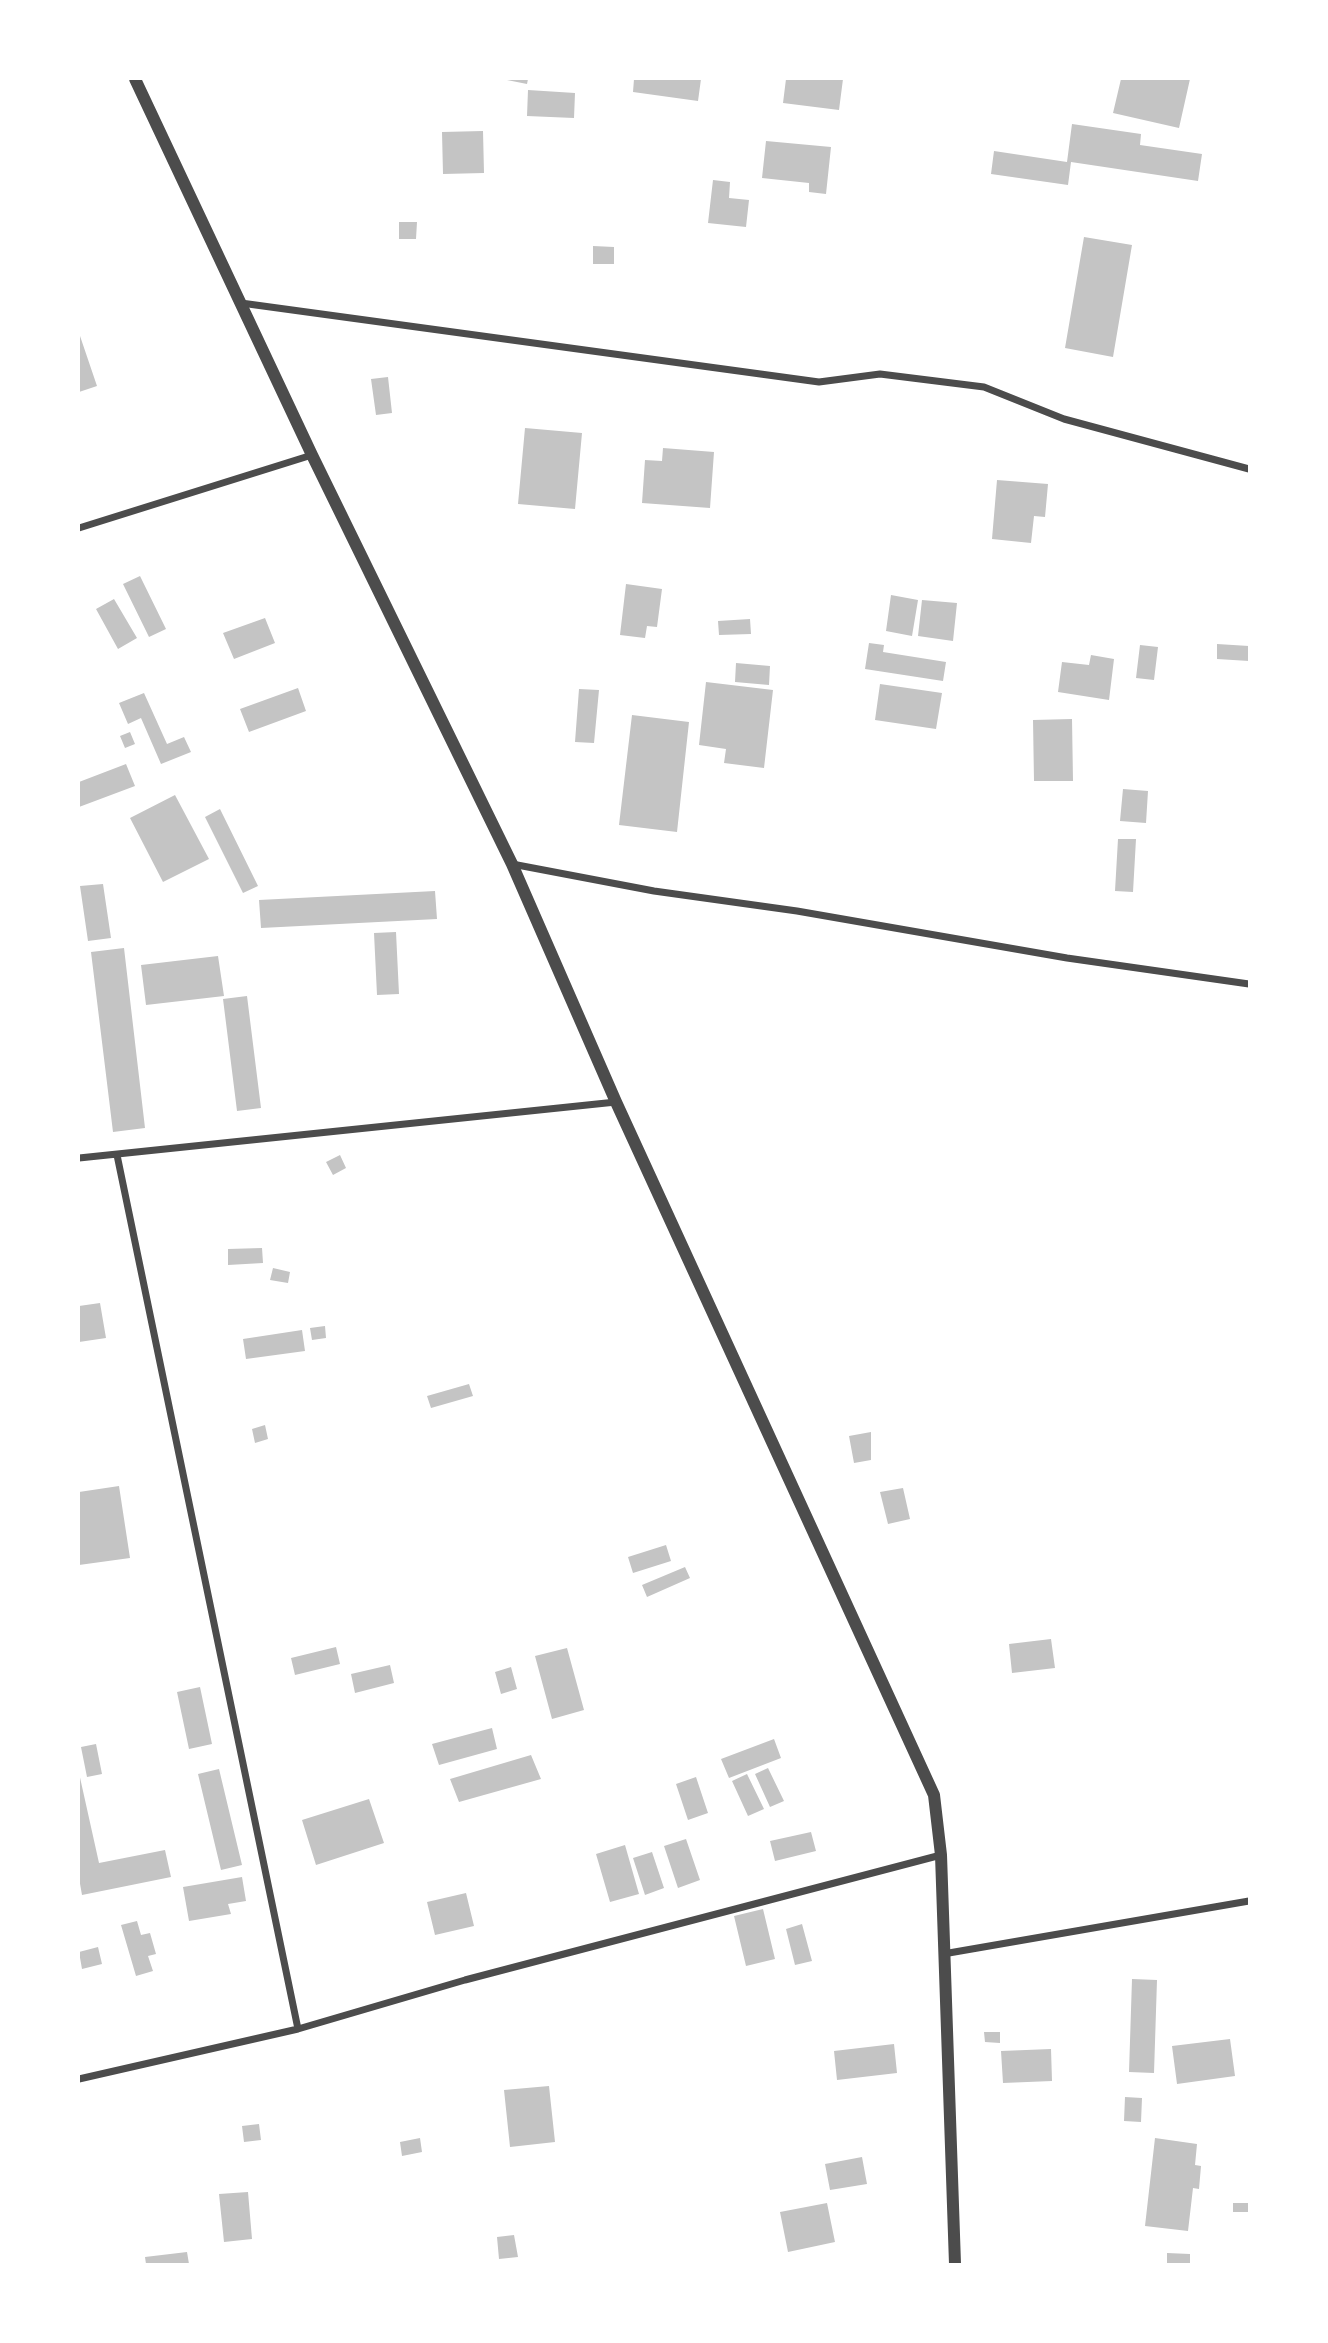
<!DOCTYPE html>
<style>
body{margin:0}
#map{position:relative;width:1328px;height:2343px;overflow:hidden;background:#fff;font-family:"Source Serif 4",serif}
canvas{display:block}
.frame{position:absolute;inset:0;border:80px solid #fff;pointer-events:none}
</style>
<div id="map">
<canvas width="1328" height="2343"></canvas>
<div class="frame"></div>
</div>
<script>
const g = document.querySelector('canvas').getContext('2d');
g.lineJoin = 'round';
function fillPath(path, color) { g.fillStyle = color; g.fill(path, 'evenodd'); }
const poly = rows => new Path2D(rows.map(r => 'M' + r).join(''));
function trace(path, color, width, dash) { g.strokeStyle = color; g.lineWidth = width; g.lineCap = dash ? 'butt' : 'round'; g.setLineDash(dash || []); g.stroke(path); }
const building = poly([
 [502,79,528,79,527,84],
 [634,79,701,79,698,101,633,92],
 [786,79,843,79,839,110,783,103],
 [1121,79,1190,79,1179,128,1113,113],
 [528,90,575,93,574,118,527,116],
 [1072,124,1141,134,1140,145,1202,154,1198,181,1071,162,1068,185,991,174,994,151,1067,162],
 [483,131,484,173,443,174,442,132],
 [766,141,831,147,826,194,809,192,809,183,762,178],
 [713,180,730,182,729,198,749,200,746,227,708,223],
 [399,222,417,222,416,239,399,239],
 [1084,237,1132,245,1113,357,1065,348],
 [593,246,614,247,614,264,593,264],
 [79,333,97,386,79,392],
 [388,377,392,413,376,415,371,379],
 [525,428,582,433,575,509,518,504],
 [663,448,714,452,710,508,642,503,645,460,662,461],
 [997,480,1048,484,1045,517,1034,516,1031,543,992,539],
 [140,576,166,629,149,637,123,584],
 [626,584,662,589,657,627,647,626,645,638,620,635],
 [891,595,918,600,912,636,886,631],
 [114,599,137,638,118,649,96,609],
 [922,600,957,603,953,641,918,636],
 [265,618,275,643,234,659,223,633],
 [750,619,751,634,719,635,718,621],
 [869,643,884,645,883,652,946,662,943,681,865,669],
 [1217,644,1249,646,1249,661,1217,659],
 [1140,645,1158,647,1154,680,1136,678],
 [1091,655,1114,659,1109,700,1058,692,1062,662,1089,665],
 [736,663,770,666,769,685,735,682],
 [706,682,773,690,764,768,724,763,726,749,699,745],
 [880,684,942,693,936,729,875,720],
 [298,688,306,711,249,732,240,709],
 [579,689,599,690,594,743,575,742],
 [144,693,167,744,184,737,191,752,161,764,141,718,128,724,119,703],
 [632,715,689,722,677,832,619,825],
 [1072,719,1073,781,1034,781,1033,720],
 [130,732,135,744,125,748,120,736],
 [126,764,135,786,79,807,79,782],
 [1123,789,1148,791,1146,823,1120,821],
 [175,795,209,859,163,882,130,818],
 [220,809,258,886,243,893,205,817],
 [1118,839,1136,839,1133,892,1115,891],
 [103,884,111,938,88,941,80,886],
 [435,891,437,919,261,928,259,900],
 [396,932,399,994,377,995,374,933],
 [124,948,145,1128,113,1132,91,952],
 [218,956,224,996,146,1005,141,965],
 [247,996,261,1108,237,1111,223,999],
 [340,1155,346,1168,333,1175,326,1162],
 [262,1248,263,1263,228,1265,228,1249],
 [273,1268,290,1272,288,1283,270,1280],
 [100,1303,106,1338,79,1342,79,1306],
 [325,1326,326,1338,312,1340,310,1328],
 [302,1330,305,1351,246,1359,243,1339],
 [469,1384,473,1396,431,1408,427,1396],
 [265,1425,268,1439,255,1443,252,1429],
 [871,1432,871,1460,854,1463,849,1436],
 [119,1486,130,1558,79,1565,79,1492],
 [903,1488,910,1519,888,1524,880,1492],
 [666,1545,671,1561,633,1573,628,1557],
 [685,1567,690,1578,647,1597,642,1585],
 [1051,1639,1055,1668,1012,1673,1009,1644],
 [336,1647,340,1664,295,1675,291,1658],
 [567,1648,584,1710,552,1719,535,1656],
 [390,1665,394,1683,355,1693,351,1674],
 [511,1667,517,1689,501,1694,495,1672],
 [200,1687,212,1744,189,1749,177,1692],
 [492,1728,497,1749,439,1765,432,1744],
 [774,1739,781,1758,729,1778,721,1759],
 [96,1744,102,1774,87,1777,81,1747],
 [531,1755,541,1779,459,1802,450,1779],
 [768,1768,784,1801,770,1807,755,1774],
 [219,1769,242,1865,221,1870,198,1774],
 [79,1773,99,1863,165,1850,171,1877,82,1895,79,1878],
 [747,1774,764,1809,748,1816,732,1781],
 [696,1777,708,1813,688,1820,676,1784],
 [369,1799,384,1843,316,1865,302,1820],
 [811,1832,816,1851,775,1861,770,1841],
 [686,1839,700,1880,678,1888,664,1846],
 [625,1845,639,1894,610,1902,596,1854],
 [652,1852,664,1888,645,1895,633,1858],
 [242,1877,246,1901,228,1904,231,1914,189,1921,183,1887],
 [466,1893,474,1926,435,1935,427,1902],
 [763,1909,775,1959,746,1966,734,1916],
 [137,1921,141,1935,150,1933,156,1954,148,1956,153,1971,136,1976,121,1925],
 [802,1924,812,1961,795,1965,786,1929],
 [98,1947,102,1964,82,1969,79,1952],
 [1132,1979,1157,1980,1154,2073,1129,2072],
 [984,2032,1000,2032,1000,2043,985,2042],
 [1230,2039,1235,2076,1177,2084,1172,2046],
 [894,2044,897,2073,837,2080,834,2051],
 [1051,2049,1052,2081,1003,2083,1001,2051],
 [549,2086,555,2142,510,2147,504,2090],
 [1125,2097,1142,2098,1141,2122,1124,2121],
 [259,2124,261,2140,244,2142,242,2126],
 [420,2138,422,2152,402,2156,400,2142],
 [1155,2138,1197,2144,1195,2165,1201,2166,1199,2189,1193,2188,1188,2231,1145,2226],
 [862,2157,867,2184,830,2190,825,2164],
 [248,2192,252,2239,224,2242,219,2194],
 [827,2203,835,2242,788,2252,780,2212],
 [1233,2203,1249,2203,1249,2212,1233,2212],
 [514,2235,518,2257,499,2259,497,2237],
 [187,2252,189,2264,146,2264,145,2257],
 [1167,2253,1190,2254,1190,2264,1167,2264]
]);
const minor = poly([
 [241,303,819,382,880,374,984,387,1064,419,1249,469],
 [79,528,312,455],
 [512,864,654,891,797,911,1067,958,1249,984],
 [117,1155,298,2029],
 [79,1158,616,1102],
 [943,1954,1249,1901],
 [79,2079,298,2029,465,1980,941,1855]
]);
const tertiary = poly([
 [135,79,312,455,512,864,616,1102,934,1795,941,1855,955,2264]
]);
fillPath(building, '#c4c4c4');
trace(minor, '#4c4c4c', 7);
trace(tertiary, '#4c4c4c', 12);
</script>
